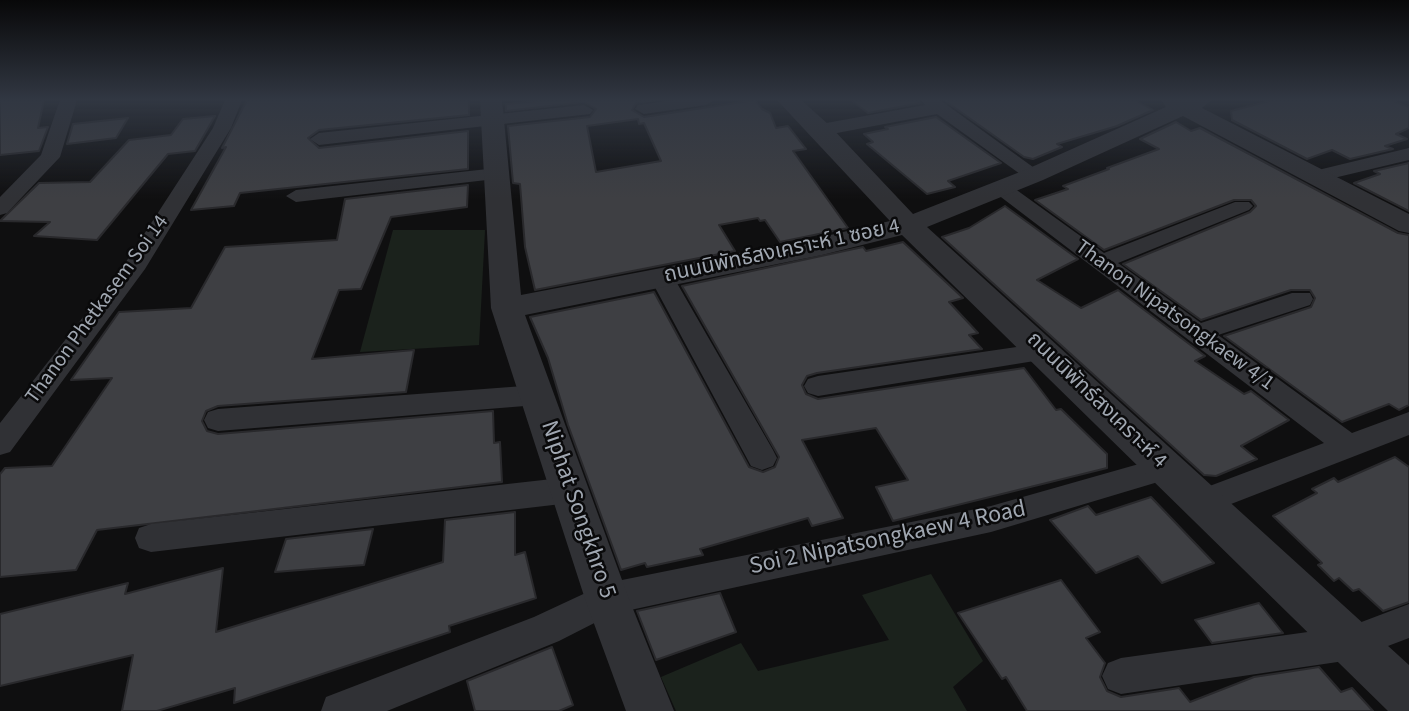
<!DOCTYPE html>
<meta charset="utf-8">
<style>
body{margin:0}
canvas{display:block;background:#0f0f10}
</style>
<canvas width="1409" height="711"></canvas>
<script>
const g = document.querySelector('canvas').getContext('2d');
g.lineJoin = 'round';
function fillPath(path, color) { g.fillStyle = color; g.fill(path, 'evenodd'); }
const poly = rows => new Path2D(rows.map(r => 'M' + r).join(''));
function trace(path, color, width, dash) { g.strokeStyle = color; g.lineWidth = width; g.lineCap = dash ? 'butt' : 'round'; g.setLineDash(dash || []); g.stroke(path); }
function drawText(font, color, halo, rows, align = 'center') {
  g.font = font + ' "Source Sans 3","Noto Sans Thai",sans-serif'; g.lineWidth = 5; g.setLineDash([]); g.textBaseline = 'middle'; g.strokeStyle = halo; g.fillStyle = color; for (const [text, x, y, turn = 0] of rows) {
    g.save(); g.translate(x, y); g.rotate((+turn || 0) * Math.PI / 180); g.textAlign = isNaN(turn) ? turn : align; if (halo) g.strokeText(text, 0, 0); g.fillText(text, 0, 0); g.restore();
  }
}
const green = poly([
 [393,230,485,230,479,345,360,352],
 [931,574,983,661,953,687,967,711,676,711,661,677,741,643,758,671,889,640,862,595]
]);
const building = poly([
 [0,100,44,100,38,128,48,127,39,151,0,155,0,100],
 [247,100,469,100,469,115,319,130,308,138,319,148,468,131,468,169,240,193,234,206,191,210,226,147,222,148,247,100],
 [548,100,658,100,636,103,632,110,644,117,755,100,762,109,770,113,776,128,788,126,806,149,793,151,848,228,780,242,765,220,760,221,758,218,719,225,735,251,535,290,525,247,520,184,513,183,508,126,590,117,596,109,584,102,506,111,506,104,548,100],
 [638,119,639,124,644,123,661,161,596,172,587,126,638,119],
 [851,100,919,100,920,103,868,113,851,100],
 [944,100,1135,100,1153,110,1117,126,1057,144,1062,147,1033,159,1024,157,944,100],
 [1273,100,1391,100,1409,107,1409,128,1396,134,1407,139,1385,146,1393,149,1350,159,1332,150,1307,159,1232,120,1231,111,1273,100],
 [215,116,195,151,168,154,97,240,34,236,50,222,0,221,39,183,90,182,129,140,171,135,183,119,215,116],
 [936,117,1001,163,948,181,955,187,927,194,867,144,873,142,864,134,888,129,885,127,936,117],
 [128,118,116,138,67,144,73,124,128,118],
 [1176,122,1191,131,1200,128,1398,233,1409,235,1409,405,1399,410,1389,404,1342,422,1224,336,1311,307,1315,298,1310,290,1291,290,1201,320,1123,264,1250,212,1256,206,1251,200,1234,200,1104,250,1035,200,1068,189,1063,186,1109,169,1107,168,1159,149,1140,139,1176,122],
 [1409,163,1409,211,1354,183,1380,174,1374,171,1409,163],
 [468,185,467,207,391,217,361,289,339,290,312,359,414,350,406,392,218,406,206,411,202,421,207,431,218,434,493,411,494,443,500,442,502,482,97,530,76,570,0,577,0,474,5,468,52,466,112,378,71,380,119,312,191,308,225,247,337,240,345,199,468,185],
 [1005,206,1078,259,1037,280,1081,308,1118,290,1205,356,1195,361,1244,394,1251,391,1289,420,1241,446,1257,459,1216,476,1204,475,942,237,969,228,1005,206],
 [903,242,963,298,949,302,978,333,969,335,982,349,817,373,807,376,802,385,806,394,818,399,1024,368,1056,410,1061,409,1107,454,1107,468,893,521,876,487,908,480,876,428,802,440,843,518,812,526,808,518,700,549,703,555,647,567,645,563,621,570,568,425,548,358,530,317,654,292,749,467,763,472,775,467,779,457,682,286,863,247,866,251,903,242],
 [1395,457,1409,467,1409,602,1383,611,1359,589,1353,591,1339,578,1334,581,1318,565,1322,563,1273,516,1317,493,1312,489,1334,478,1338,482,1395,457],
 [1151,497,1214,563,1162,583,1138,556,1096,573,1050,520,1088,506,1096,515,1151,497],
 [515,512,515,555,525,552,536,598,449,626,450,632,234,703,235,688,157,711,122,711,133,655,0,686,0,614,128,583,125,594,223,568,216,632,443,562,445,520,515,512],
 [373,529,364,565,275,572,286,539,373,529],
 [1061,580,1100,632,1086,638,1105,663,1100,677,1107,691,1121,697,1179,688,1190,702,1254,677,1319,667,1341,692,1352,688,1373,711,1027,711,1006,677,1002,679,958,613,1061,580],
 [720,593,736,632,656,660,637,611,720,593],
 [1259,603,1283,633,1212,643,1195,620,1259,603],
 [552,647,573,705,559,711,475,711,467,681,552,647]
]);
const minor = poly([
 [60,100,77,100,60,157,7,213,0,215,0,197,41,155,60,100],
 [225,100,242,100,231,128,145,269,10,452,0,455,0,423,124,265,213,128,225,100],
 [673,100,715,100,706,105,644,114,635,109,638,105,673,100],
 [921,100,940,100,1044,175,1034,181,1027,179,937,114,821,136,812,130,821,124,925,105,921,100],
 [584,105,593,110,590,114,319,145,310,139,319,133,584,105],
 [1409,148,1409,160,1317,182,1307,176,1310,172,1409,148],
 [497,168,504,170,507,174,504,178,296,202,286,196,296,190,497,168],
 [1000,181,1007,183,1104,253,1235,202,1249,202,1253,206,1249,210,1118,263,1201,323,1292,293,1310,293,1313,299,1310,305,1218,335,1352,433,1409,412,1409,435,1213,511,1202,515,1191,511,1186,502,1191,493,1324,443,993,191,990,187,1000,181],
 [662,271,670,273,674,278,773,450,777,458,773,466,762,470,751,466,650,278,654,273,662,271],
 [1044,343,1053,346,1057,352,1053,358,818,396,808,393,804,386,808,379,818,376,1044,343],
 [537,385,547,388,551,395,547,402,537,405,218,431,208,428,204,420,208,412,218,409,537,385],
 [1167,456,1178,460,1182,468,1178,476,991,532,612,614,559,641,387,711,321,711,326,697,534,617,607,583,991,506,1167,456],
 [570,477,581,481,585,490,581,499,570,503,151,552,139,548,135,538,139,528,151,524,570,477],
 [1409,604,1409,638,1351,660,1121,694,1108,689,1102,676,1108,663,1121,658,1351,626,1409,604]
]);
const tertiary = poly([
 [480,100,502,100,521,295,822,237,890,221,777,100,801,100,829,125,913,214,1025,170,1166,107,1161,100,1212,100,1202,108,1409,214,1409,233,1399,231,1183,116,1043,180,927,227,1409,665,1409,711,1388,711,902,235,822,255,525,315,629,599,674,711,626,711,585,599,491,308,480,100]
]);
const streetNames = [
 ["ถนนนิพัทธ์สงเคราะห์ 1 ซอย 4",782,252,-12],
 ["Thanon Phetkasem Soi 14",98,310,-54],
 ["Thanon Nipatsongkaew 4/1",1174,316,36],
 ["ถนนนิพัทธ์สงเคราะห์ 4",1096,401,44]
];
const nearStreetnames = [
 ["Niphat Songkhro 5",577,510,71],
 ["Soi 2 Nipatsongkaew 4 Road",888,539,-12]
];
fillPath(green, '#1b221c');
fillPath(building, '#3e3f43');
trace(building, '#29292c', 2);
fillPath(minor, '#303135');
fillPath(tertiary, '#303135');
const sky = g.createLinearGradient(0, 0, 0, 199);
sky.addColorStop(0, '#080809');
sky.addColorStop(0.5, '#313742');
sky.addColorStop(1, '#31374200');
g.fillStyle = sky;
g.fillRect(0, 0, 1409, 199);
drawText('21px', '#a0a7b1', '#0a0a0b', streetNames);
drawText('24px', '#a0a7b1', '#0a0a0b', nearStreetnames);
</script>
